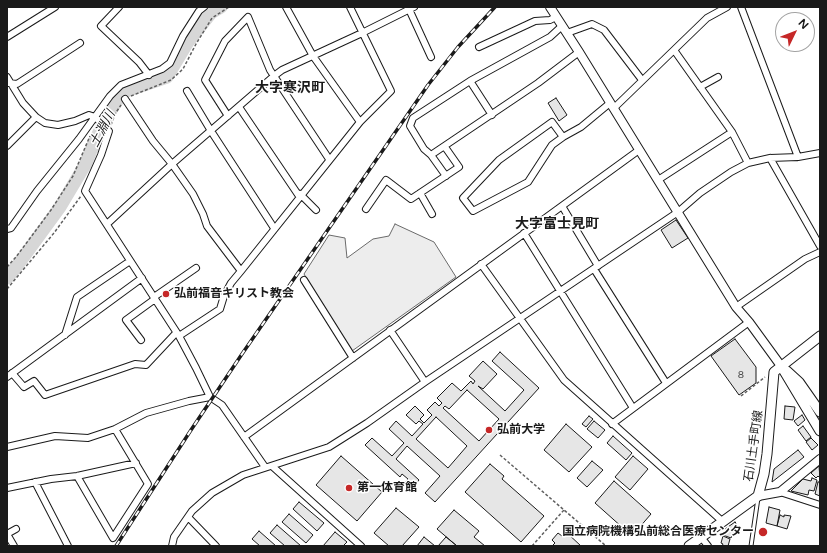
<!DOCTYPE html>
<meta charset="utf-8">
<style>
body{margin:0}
#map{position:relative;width:827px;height:553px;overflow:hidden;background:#fff;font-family:"Varela Round",sans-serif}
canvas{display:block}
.frame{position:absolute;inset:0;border:8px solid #1a1a1a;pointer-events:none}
.north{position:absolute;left:775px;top:12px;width:40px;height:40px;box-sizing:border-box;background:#fff;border:1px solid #a3a3a3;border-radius:50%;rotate:47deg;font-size:11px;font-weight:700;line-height:16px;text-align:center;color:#1a1a1a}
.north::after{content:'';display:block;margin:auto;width:14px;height:18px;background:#c62828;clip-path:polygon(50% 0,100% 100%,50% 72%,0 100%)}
</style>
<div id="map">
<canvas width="827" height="553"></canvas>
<div class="frame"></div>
<div class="north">N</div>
</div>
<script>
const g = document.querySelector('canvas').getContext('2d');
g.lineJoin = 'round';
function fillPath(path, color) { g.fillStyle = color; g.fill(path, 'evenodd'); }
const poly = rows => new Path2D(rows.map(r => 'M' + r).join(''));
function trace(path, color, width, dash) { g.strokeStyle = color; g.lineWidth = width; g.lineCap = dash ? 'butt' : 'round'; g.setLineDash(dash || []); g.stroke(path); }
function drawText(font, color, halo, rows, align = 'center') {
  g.font = font + ' "Varela Round","Noto Sans JP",sans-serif'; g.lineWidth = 3; g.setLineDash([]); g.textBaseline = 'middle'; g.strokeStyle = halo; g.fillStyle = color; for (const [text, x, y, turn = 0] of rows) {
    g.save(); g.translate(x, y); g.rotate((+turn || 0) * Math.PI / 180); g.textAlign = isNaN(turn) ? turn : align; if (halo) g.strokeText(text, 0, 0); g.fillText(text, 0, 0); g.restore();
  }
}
const green = poly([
 [395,224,434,242,456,277,352,351,304,274,329,235,345,238,347,258,373,239,389,236,395,224]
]);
const river = poly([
 [7,278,17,266,60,207,85,165,96,138,111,110,123,92,167,77,188,42,211,13,221,7]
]);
const building = poly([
 [556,98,567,115,559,121,548,103,556,98],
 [676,220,688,238,672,248,661,230,676,220],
 [735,339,756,367,756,383,739,395,711,356,735,339],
 [500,352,539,388,435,502,425,493,440,476,407,446,396,459,419,480,412,488,405,482,408,479,402,474,400,477,365,445,372,438,392,456,404,443,389,429,396,421,412,436,423,424,419,421,416,424,406,415,415,406,424,415,420,419,424,423,432,415,427,410,435,402,439,406,442,403,437,398,452,383,461,391,471,381,473,384,475,381,469,376,483,361,497,374,483,389,478,386,505,411,524,390,492,361,500,352],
 [467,390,499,419,479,441,443,408,445,406,449,409,467,390],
 [436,417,467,446,448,468,416,439,436,417],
 [785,406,795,407,793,420,784,419,785,406],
 [802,415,805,420,798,426,794,421,802,415],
 [589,416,593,419,586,427,582,424,589,416],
 [594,421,605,430,598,438,587,429,594,421],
 [566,424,592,447,569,472,544,450,566,424],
 [803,426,811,437,806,441,798,430,803,426],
 [613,436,632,453,626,460,607,443,613,436],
 [811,438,818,445,812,450,806,442,811,438],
 [798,450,804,457,772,482,774,469,798,450],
 [341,456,382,492,357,521,316,485,341,456],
 [633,456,648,469,630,490,615,477,633,456],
 [592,461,603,470,587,487,577,478,592,461],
 [490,464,504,476,502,479,544,516,521,542,465,492,490,464],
 [819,466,820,478,818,476,816,478,811,473,819,466],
 [812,478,817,480,814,491,809,490,808,495,791,491,803,479,811,481,812,478],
 [614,481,651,514,632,536,595,503,614,481],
 [818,482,820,482,820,496,815,494,818,482],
 [299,502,324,523,317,531,293,509,299,502],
 [769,507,780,510,777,526,766,523,769,507],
 [396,508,419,527,402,546,389,546,374,533,396,508],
 [454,510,479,531,474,537,485,546,457,546,437,529,454,510],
 [289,514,313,535,306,543,282,522,289,514],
 [780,515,784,517,784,515,791,516,787,529,777,526,780,515],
 [735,522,736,523,731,538,723,535,725,529,735,522],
 [277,525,301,546,285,546,270,533,277,525],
 [259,531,276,546,260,546,252,539,259,531],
 [335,532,347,542,343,546,323,546,335,532],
 [566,532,581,546,552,546,555,543,552,540,558,533,562,536,566,532],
 [723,536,730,539,728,546,722,546,723,544,721,543,723,536],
 [424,537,435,546,417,546,424,537],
 [446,537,457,546,438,546,446,537]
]);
const path = poly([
 [131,96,171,80,183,69,196,44,212,18,229,7],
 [111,125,115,114,121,105],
 [7,267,16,257,51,210,73,176,90,136],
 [7,289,54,233,81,196],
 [741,396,765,377],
 [500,455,606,546],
 [532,546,564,510]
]);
const service = poly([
 [751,546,758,498]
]);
const minor = poly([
 [119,7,101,26,139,62,149,75],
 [286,7,313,56,360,122],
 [408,7,431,57],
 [741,7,798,157],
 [567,33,592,24,604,30,642,80],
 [7,37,55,7],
 [479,47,535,21,550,20,556,17],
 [674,50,732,132,748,163],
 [7,77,23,103,36,117,45,123,58,125,75,121,89,115,95,117,109,131,101,155,85,191,179,336,196,368,210,397,222,405,265,467],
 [9,83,17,84,80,43],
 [700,87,718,77],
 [187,91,211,131,274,228],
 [125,99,153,141,172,164,193,194,203,214,207,226,241,271],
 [239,107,299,196],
 [614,108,707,18,727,7],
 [492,115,470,81,550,37,562,26],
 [228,116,205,80,225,41,248,17,270,70,329,159],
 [563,137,552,122,499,160,463,198,473,211,528,182,552,145,563,137,581,127,610,103],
 [7,146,36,117],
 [431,155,538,83,579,52],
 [770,158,820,246],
 [446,176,431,155,424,149,410,126,413,118,470,81],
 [658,180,732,132],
 [420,193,432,214],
 [300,194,316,210],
 [562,206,598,266],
 [366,209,386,180,411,199,459,167,445,147],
 [107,224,172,164,274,76,282,70,362,33,414,7],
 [7,229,11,228,37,191,79,139,110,96,121,85,162,69,170,63,183,36,199,11,204,7],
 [524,233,633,408],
 [481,264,564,380,722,521],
 [594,269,666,383],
 [304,280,353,358],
 [154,297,196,268],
 [736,307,805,259,820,252],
 [390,330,425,382],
 [65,335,77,297,130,261],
 [179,336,220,309,224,296,231,283,241,271,360,122,391,91,350,7],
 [141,340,126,320,155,299],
 [12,373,24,387,34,381,45,395,135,364,146,365,176,333],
 [7,377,142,278],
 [612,424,749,322],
 [244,437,639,150],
 [7,447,55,436,88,438,115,429,146,413,189,401,210,397],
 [272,466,361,546],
 [77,476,113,538,148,484,115,429],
 [35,482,68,546],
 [7,488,51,479,77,476,136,463],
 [780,492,820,505],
 [188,517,216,546],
 [701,537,708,546],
 [14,546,7,534,16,529],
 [172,546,174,537,192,511,212,493,243,475,329,447,367,423,425,382,678,212,700,193,731,172,748,163,770,158,798,157,820,153]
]);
const tertiary = poly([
 [550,7,579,52,736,307,749,322,781,366],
 [758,496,780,492,820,459]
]);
const secondary = poly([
 [781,366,820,431],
 [787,371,799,382,820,412],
 [689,546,758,496,764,474,767,454,774,372,820,336]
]);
const rail = poly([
 [116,546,191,430,242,354,428,85,458,47,495,7]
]);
const markers = [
 [166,294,4,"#c62828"],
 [489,430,4,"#c62828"],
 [349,488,4,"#c62828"],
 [763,532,5,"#c62828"]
];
const numberNames = [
 ["8",741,375]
];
const poiNames = [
 ["弘前福音キリスト教会",174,294],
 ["弘前大学",497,430],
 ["第一体育館",357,488],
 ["国立病院機構弘前総合医療センター",754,532,"right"]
];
const streetNames = [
 ["石川土手町線",754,446,-82]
];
const waterNames = [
 ["土淵川",103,129,-62]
];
const quarterNames = [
 ["大字寒沢町",290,88],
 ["大字富士見町",557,224]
];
fillPath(green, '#ededed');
trace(green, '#6a6a6a', 1);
trace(river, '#d7d7d7', 13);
fillPath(building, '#e6e6e6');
trace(building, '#1a1a1a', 1);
trace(service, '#1a1a1a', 5);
trace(minor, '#1a1a1a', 8);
trace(tertiary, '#1a1a1a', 10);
trace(secondary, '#1a1a1a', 11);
trace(path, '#5f5f5f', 1.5, [3, 2]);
trace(service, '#fff', 3);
trace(minor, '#fff', 6);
trace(tertiary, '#fff', 8);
trace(secondary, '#fff', 9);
trace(rail, '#1a1a1a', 3.5);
trace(rail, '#fff', 2, [6]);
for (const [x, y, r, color] of markers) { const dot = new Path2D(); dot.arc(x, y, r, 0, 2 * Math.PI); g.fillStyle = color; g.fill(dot); trace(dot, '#fff', 1.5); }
drawText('10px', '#4d4d4d', null, numberNames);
drawText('bold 12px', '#1a1a1a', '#fff', poiNames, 'left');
drawText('12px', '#1a1a1a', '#fff', streetNames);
drawText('italic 13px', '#1a1a1a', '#fff', waterNames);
drawText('bold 14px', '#1a1a1a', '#fff', quarterNames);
</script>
